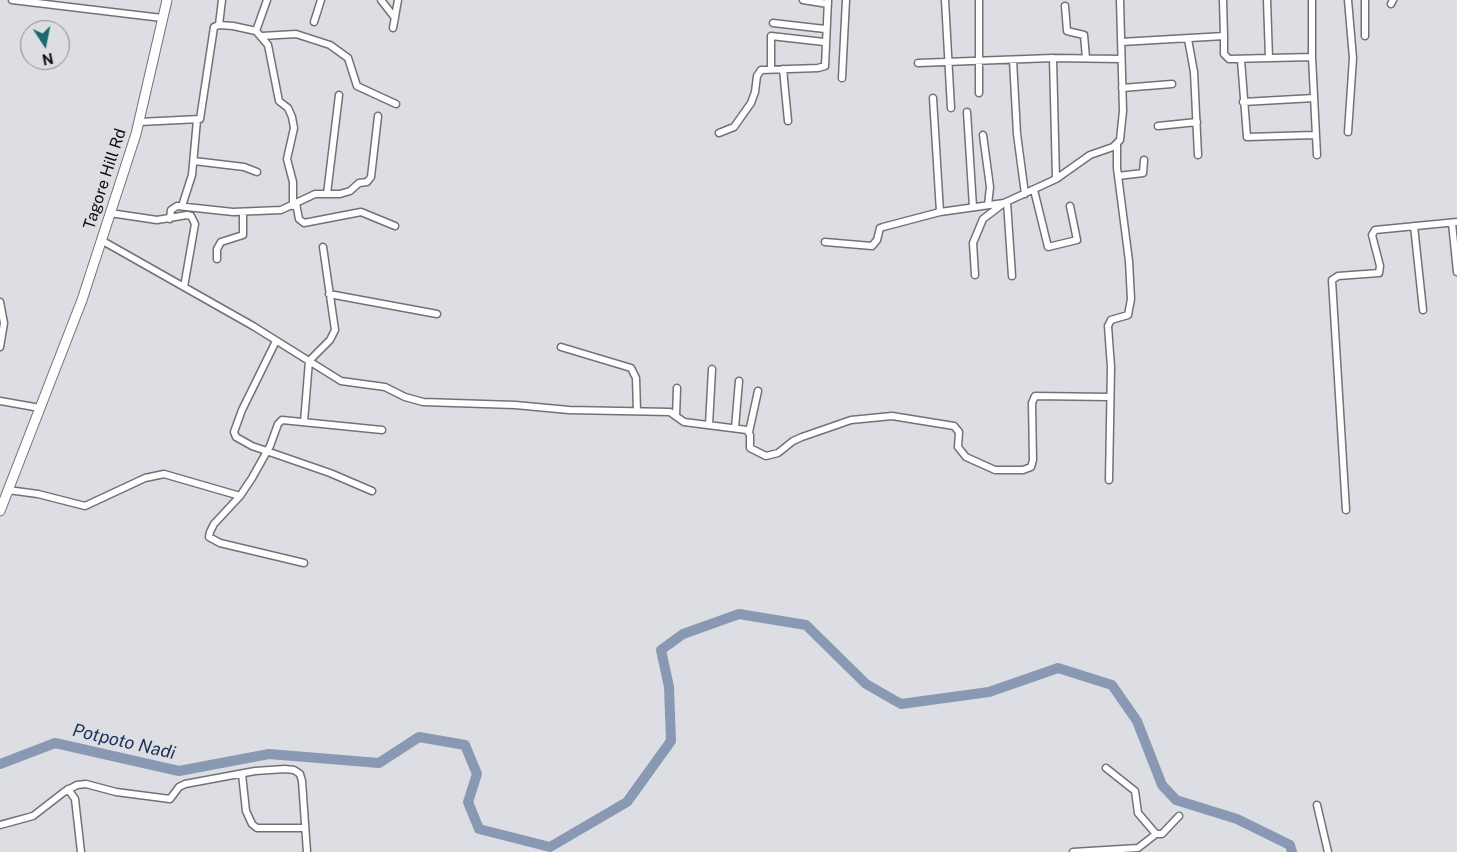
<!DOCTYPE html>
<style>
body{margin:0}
#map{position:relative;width:1457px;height:852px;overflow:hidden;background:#dddee3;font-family:"Public Sans",sans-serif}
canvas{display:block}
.north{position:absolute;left:20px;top:20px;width:50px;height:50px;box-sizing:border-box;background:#dddee3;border:1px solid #898a8e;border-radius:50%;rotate:169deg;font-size:14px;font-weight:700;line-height:20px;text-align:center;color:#0c0c0e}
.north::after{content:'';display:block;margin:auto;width:18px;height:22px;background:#1c696c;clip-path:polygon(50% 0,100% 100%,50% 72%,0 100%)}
</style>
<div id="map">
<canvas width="1457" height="852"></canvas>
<div class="north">N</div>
</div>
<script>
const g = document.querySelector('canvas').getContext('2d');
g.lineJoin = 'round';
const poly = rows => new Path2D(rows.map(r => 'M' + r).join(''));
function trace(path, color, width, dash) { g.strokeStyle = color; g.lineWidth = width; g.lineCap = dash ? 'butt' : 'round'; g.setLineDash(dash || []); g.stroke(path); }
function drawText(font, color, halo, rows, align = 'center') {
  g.font = font + ' "Public Sans",sans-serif'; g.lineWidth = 4.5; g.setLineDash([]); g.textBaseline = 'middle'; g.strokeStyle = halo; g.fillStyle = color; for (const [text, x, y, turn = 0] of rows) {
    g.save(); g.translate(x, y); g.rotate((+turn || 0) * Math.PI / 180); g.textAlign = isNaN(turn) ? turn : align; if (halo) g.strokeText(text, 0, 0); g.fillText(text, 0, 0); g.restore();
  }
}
const river = poly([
 [0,764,55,743,179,771,269,754,379,763,419,737,465,745,477,774,468,802,479,829,550,847,627,802,671,741,669,687,661,650,683,634,739,614,806,625,866,684,901,704,989,692,1058,668,1112,685,1137,721,1162,785,1176,800,1237,819,1290,845,1292,852]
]);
const street = poly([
 [12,0,162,18],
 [381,0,395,18],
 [803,0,828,4],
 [945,0,951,108],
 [1120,0,1123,111,1120,140,1113,147,1090,155,1056,179,1053,58,1121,59],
 [1267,0,1269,58],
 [1365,0,1365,36],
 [1391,4,1393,0],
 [1065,6,1067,31,1084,35,1086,58],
 [314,22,321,0],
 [773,23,825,29],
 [219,25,222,0],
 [393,28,398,0],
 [256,31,267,0],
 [262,36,296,34,330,45,348,58,357,86,396,104],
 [1224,36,1224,54,1229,59,1312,57,1312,0],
 [1188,39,1194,72,1198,155],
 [1121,42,1224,36,1223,0],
 [1312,57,1317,155],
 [1013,60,1017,134,1025,194],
 [1241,60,1247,137,1314,135],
 [918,63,1053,58],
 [771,69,771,36,824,42],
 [783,69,788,121],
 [842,78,846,0],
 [1122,88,1172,84],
 [979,93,979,0],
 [933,98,940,212],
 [1243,102,1314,98],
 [967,112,973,207],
 [139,122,200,119,214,27,219,25,233,26,256,31,268,45,279,101,288,108,292,117,294,128,287,159,293,182,293,206],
 [1158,126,1197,122],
 [1348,132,1353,58,1348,0],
 [719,133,734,127,751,103,755,92,757,76,761,70,818,68,825,66,828,0],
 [983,135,990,187,988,205],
 [194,161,244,167,257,172],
 [1118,176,1143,173,1144,160],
 [1034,190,1048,247,1077,240,1070,206],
 [327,194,339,95],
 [1007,202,1012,276],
 [296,203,299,219,304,223,361,212,395,226],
 [182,206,192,175,197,120],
 [110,213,157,220,187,215,191,216,195,224,184,287],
 [170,219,171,210,177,206,233,212,281,210,315,194,340,194,350,191,359,183,367,182,371,177,378,116],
 [1452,223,1457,272],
 [1414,226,1423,310],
 [101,240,253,326,341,381,385,387,405,397,423,402,515,405,569,410,670,412,684,422,747,430,750,435,750,448,766,456,778,453,793,441,802,437,851,420,892,416,954,426,959,432,958,447,966,457,995,470,1023,470,1031,467,1033,460,1032,403,1035,396,1110,397],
 [825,242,872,246,877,240,880,228,883,227,940,212,1004,203],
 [217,259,217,249,221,242,243,235,243,212],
 [975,275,973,243,983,219,1004,203,1056,179],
 [329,294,437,314],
 [0,302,4,323,0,347],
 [276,341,242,410,234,432,236,437,252,446,330,473,372,491],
 [561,347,631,368,636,378,637,411],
 [0,401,40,408],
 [676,416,677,388],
 [304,422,309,361,330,340,335,330,323,247],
 [709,425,712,369],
 [735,428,739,381],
 [749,432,758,391],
 [1109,480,1111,367,1108,326,1111,320,1128,315,1131,299,1129,261,1117,168,1117,144],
 [8,490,38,494,85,506,145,478,164,474,240,496],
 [1346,510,1332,280,1338,276,1379,273,1380,266,1372,235,1375,230,1457,222],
 [304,563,220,543,209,537,210,532,214,524,240,496,252,478,270,446,278,424,282,420,382,430],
 [1106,768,1135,791,1138,813,1156,834],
 [242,774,246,811,252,824,257,828,305,828],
 [68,789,75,799,81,852],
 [1317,805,1328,852],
 [0,825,33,816,64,792,77,785,86,784,116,792,170,799,179,787,185,784,255,771,285,769,294,770,300,774,302,781,307,852],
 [1073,852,1138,848,1156,834,1162,834,1179,816]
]);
const secondary = poly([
 [0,511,82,300,136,134,167,0]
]);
const streetNames = [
 ["Tagore Hill Rd",105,179,-72]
];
const waterNames = [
 ["Potpoto Nadi",124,742,13]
];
trace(river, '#8999b4', 10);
trace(street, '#717276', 9);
trace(secondary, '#717276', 11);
trace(street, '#fff', 6);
trace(secondary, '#fff', 9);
drawText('16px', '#0c0c0e', '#dddee3', streetNames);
drawText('italic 18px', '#1b3157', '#dddee3', waterNames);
</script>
